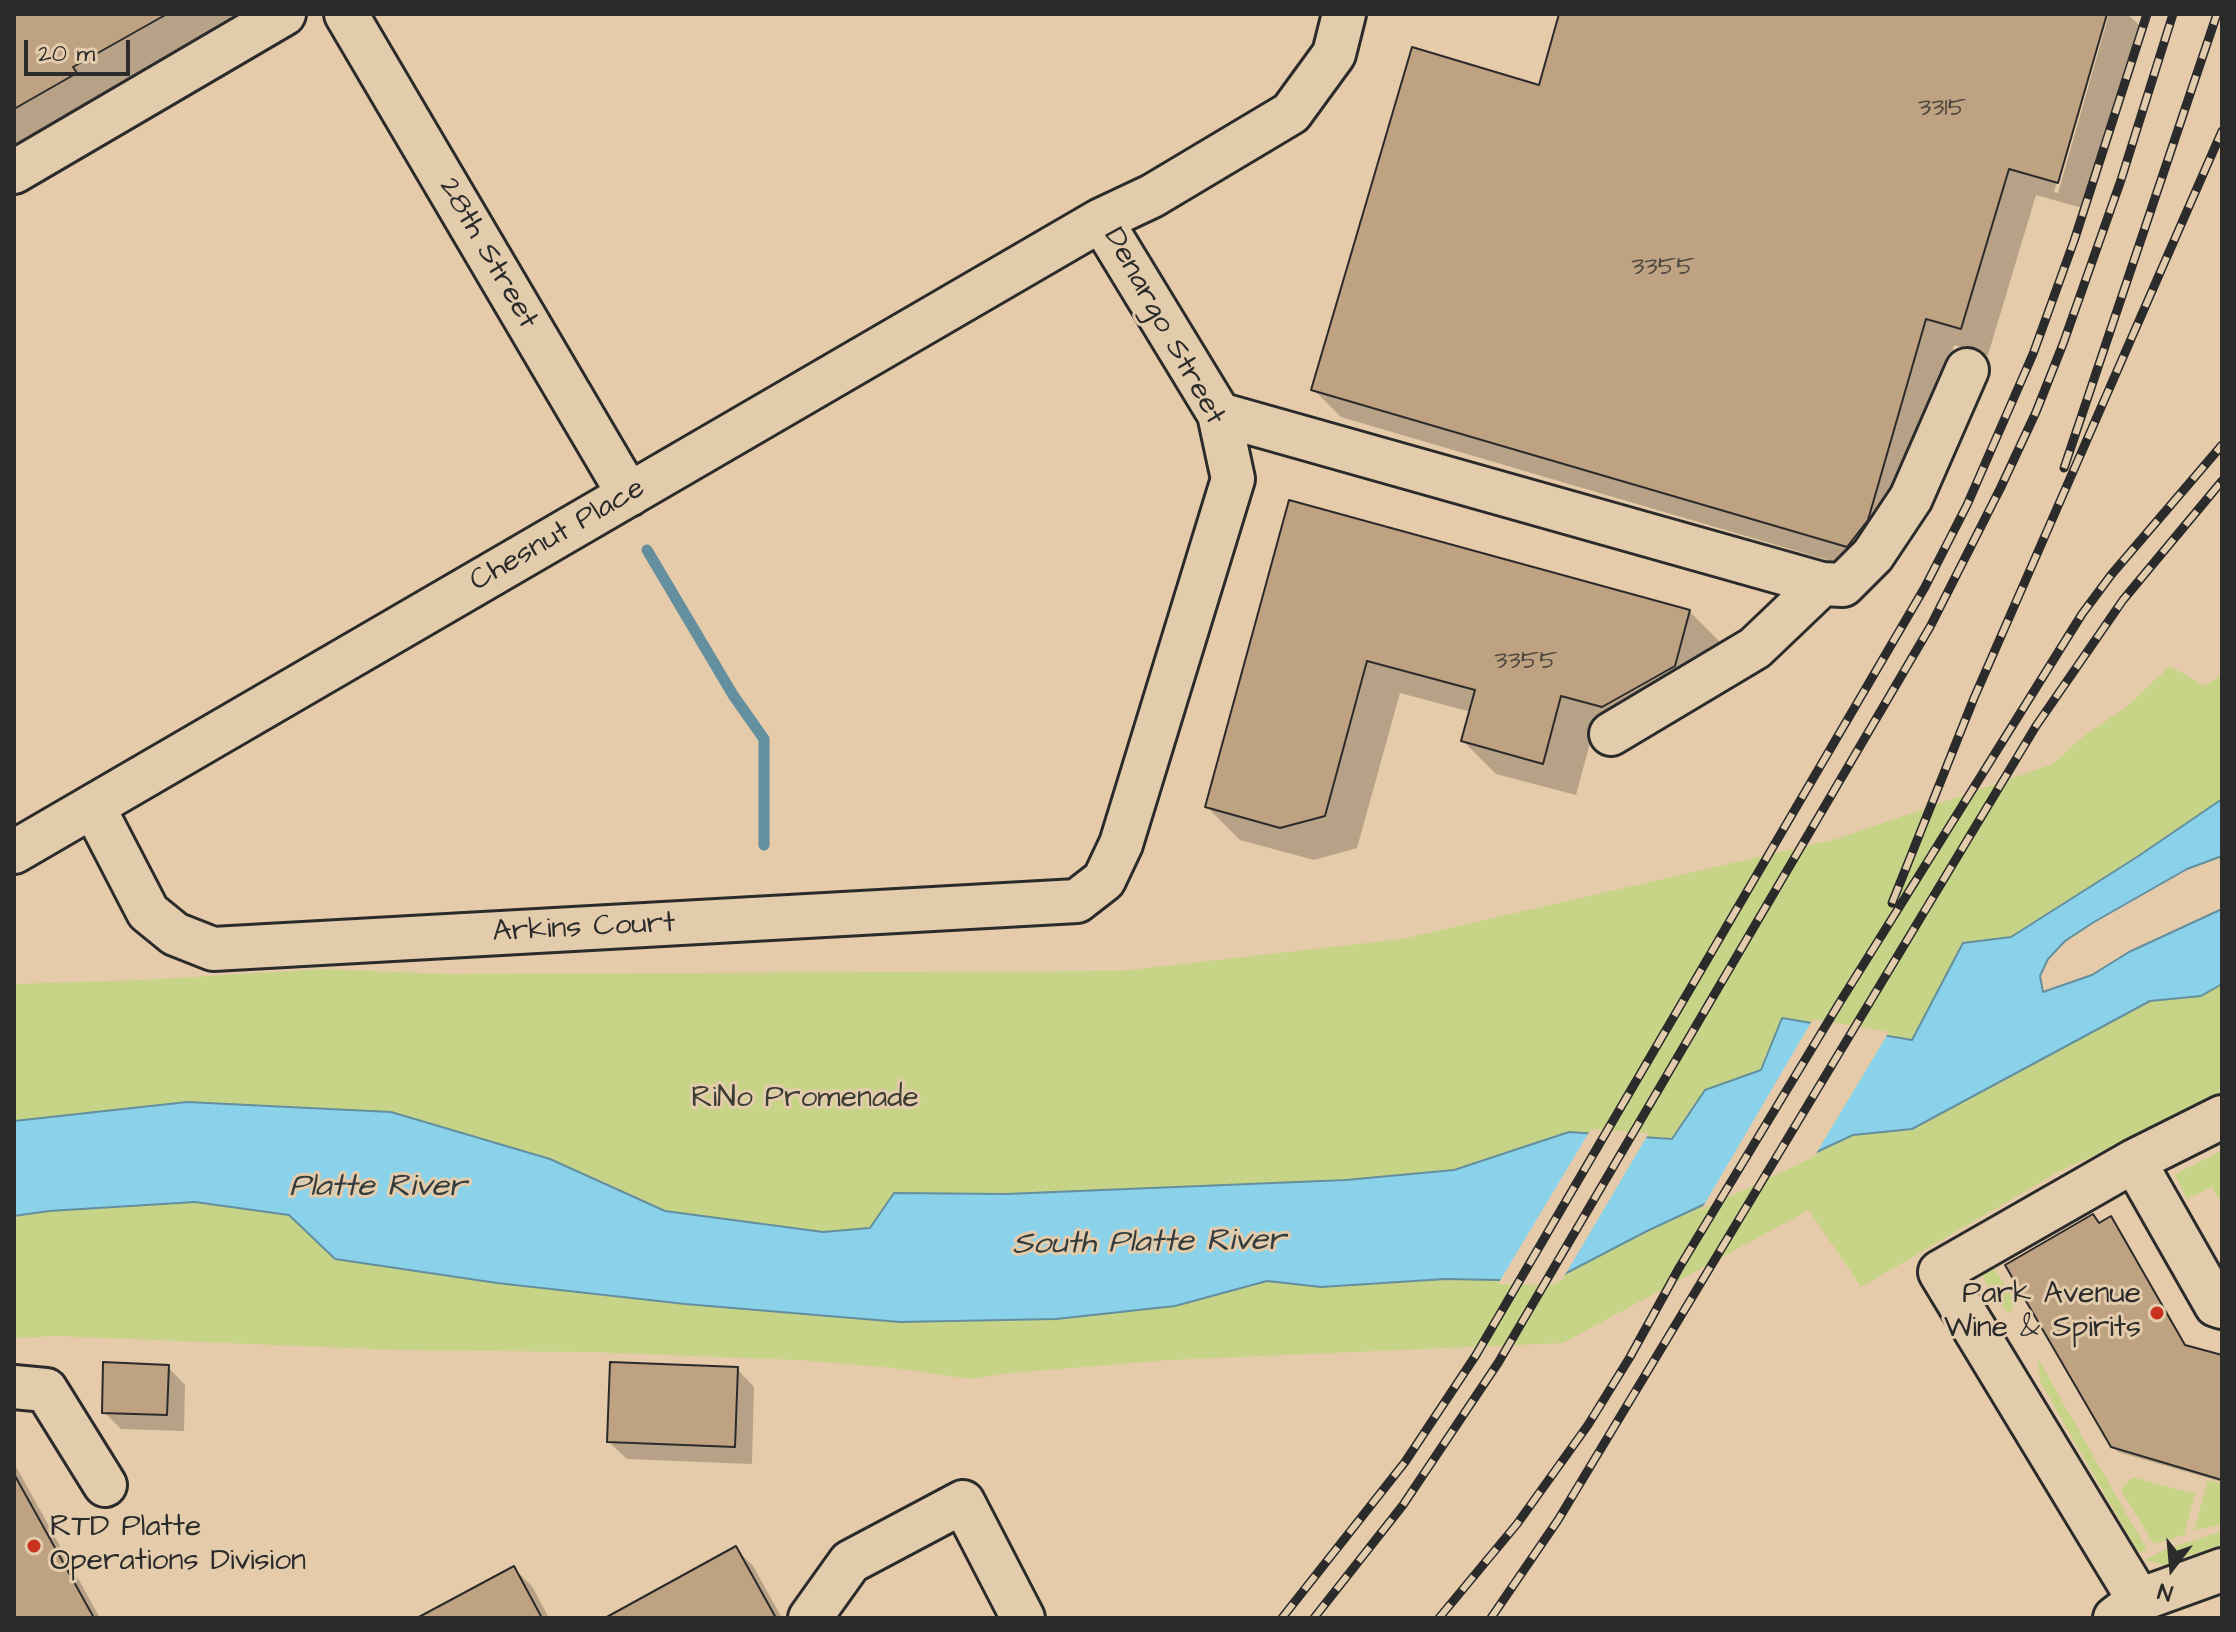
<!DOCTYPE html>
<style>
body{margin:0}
#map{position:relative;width:2236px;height:1632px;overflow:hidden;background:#e5cba9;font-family:"Architects Daughter",sans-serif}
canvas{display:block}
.frame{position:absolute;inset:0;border:16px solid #2b2b2b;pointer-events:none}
.north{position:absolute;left:2132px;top:1528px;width:80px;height:80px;-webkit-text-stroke:6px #e3ccac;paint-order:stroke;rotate:196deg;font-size:22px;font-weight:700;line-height:32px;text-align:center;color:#2b2b2b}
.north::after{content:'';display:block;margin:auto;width:28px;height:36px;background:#2b2b2b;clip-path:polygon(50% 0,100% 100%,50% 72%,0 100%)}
.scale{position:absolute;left:24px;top:40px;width:106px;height:36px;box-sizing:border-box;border:4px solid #2b2b2b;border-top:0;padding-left:10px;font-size:24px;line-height:28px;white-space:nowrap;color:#2b2b2b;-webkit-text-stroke:6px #e3ccac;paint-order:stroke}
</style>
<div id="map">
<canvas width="2236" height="1632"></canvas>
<div class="frame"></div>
<div class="north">N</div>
<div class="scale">20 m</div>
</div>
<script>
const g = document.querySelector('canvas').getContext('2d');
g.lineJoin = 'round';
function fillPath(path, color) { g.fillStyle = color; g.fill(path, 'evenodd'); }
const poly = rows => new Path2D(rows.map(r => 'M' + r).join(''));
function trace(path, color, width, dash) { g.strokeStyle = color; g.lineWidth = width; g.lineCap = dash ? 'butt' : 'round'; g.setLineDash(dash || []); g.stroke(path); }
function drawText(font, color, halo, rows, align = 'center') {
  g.font = font + ' "Architects Daughter",sans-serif'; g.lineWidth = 6; g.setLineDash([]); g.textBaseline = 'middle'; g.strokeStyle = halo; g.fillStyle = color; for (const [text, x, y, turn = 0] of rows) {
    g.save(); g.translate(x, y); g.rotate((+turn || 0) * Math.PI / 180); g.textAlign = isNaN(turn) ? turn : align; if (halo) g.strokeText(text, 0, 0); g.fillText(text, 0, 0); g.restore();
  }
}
const green = poly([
 [2170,666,2204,686,2222,676,2222,799,2137,857,2011,937,1963,943,1912,1040,1782,1018,1761,1070,1705,1090,1672,1139,1569,1132,1454,1170,1346,1180,1006,1194,894,1193,870,1228,823,1232,665,1211,550,1159,391,1112,14,1121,14,984,144,980,322,969,448,974,1121,971,1402,939,1837,839,2053,764,2081,738,2124,709],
 [2222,984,2222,1091,2155,1127,2058,1172,1861,1287,1809,1210,1563,1343,1170,1360,1010,1373,972,1379,894,1368,799,1360,591,1352,396,1350,58,1336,14,1338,14,1216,49,1211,195,1202,289,1215,335,1259,497,1283,685,1304,900,1322,1056,1319,1175,1306,1267,1281,1321,1287,1445,1279,1551,1281,1647,1231,1853,1135,1912,1129,2150,1001,2201,996],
 [2222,1151,2222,1205,2212,1187,2187,1199,2175,1174],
 [1988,1260,2015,1298,2010,1314,1993,1298,1981,1272],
 [2037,1357,2147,1550,2138,1552,2041,1383],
 [2132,1477,2195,1494,2184,1535,2154,1544,2121,1490],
 [2208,1480,2222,1484,2222,1524,2194,1531],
 [2222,1531,2222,1544,2164,1565,2144,1560,2167,1549]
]);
const water = poly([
 [2222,799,2222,856,2187,869,2094,922,2065,941,2048,959,2040,976,2043,992,2092,975,2129,952,2222,909,2222,984,2201,996,2150,1001,1912,1129,1853,1135,1647,1231,1551,1281,1445,1279,1321,1287,1267,1281,1175,1306,1056,1319,900,1322,685,1304,497,1283,335,1259,289,1215,195,1202,49,1211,14,1216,14,1121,187,1102,391,1112,550,1159,665,1211,823,1232,870,1228,894,1193,1006,1194,1346,1180,1454,1170,1569,1132,1672,1139,1705,1090,1761,1070,1782,1018,1912,1040,1963,943,2011,937,2137,857,2222,799]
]);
const pier = poly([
 [1813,1019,1889,1032,1814,1157,1701,1210],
 [1591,1129,1649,1133,1562,1280,1552,1285,1498,1284]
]);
const shadow = poly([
 [14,14,261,14,14,154],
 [1561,14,2105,14,2054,192,2058,193,2109,14,2127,14,2139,25,2086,209,2036,195,1988,355,1954,345,1895,548,1875,574,1341,417,1313,389,1540,87],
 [1290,503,1689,611,1722,644,1594,728,1576,795,1496,774,1463,741,1471,712,1400,693,1357,848,1314,860,1240,840,1207,807],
 [2093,1216,2100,1224,2111,1218,2116,1223,2187,1347,2222,1357,2222,1482,2118,1452,2112,1446],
 [168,1367,185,1385,184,1431,121,1429,104,1412],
 [737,1369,754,1387,752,1464,627,1459,609,1442],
 [14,1463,100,1618,14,1618],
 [736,1549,753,1566,782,1618,609,1618],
 [514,1569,532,1586,549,1618,422,1618]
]);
const stream = poly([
 [647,550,733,695,764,739,764,845]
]);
const building = poly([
 [14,14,167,14,73,67,77,73,14,109,14,14],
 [1559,14,2107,14,2058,183,2009,169,1961,329,1926,319,1868,520,1847,547,1311,390,1412,47,1539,85,1559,14],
 [1289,500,1690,610,1675,666,1602,707,1561,696,1543,764,1461,741,1475,690,1367,661,1325,816,1280,828,1205,807,1289,500],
 [2093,1214,2099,1223,2111,1216,2185,1345,2222,1355,2222,1480,2111,1447,2005,1265,2093,1214],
 [103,1362,169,1365,167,1415,102,1413,103,1362],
 [610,1362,738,1367,735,1447,607,1442,610,1362],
 [14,1474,94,1618,14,1618,14,1474],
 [736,1546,776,1618,605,1618,736,1546],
 [514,1566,542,1618,417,1618,514,1566]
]);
const minor = poly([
 [346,14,629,495],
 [14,172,284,14],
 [1219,414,1822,584,1843,585,1873,555,1911,498,1967,370],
 [1611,734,1755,648,1822,584],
 [93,806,148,912,175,934,213,949,1077,901,1104,880,1121,844,1233,479,1219,414,1101,220],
 [14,852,1101,220,1152,196,1291,113,1334,54,1344,14],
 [2134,1161,2222,1117],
 [14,1387,46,1390,105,1485],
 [2139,1600,1940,1272,2134,1161,2216,1305,2222,1307],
 [810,1618,850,1562,963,1502,1023,1618],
 [2115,1618,2139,1600,2222,1570]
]);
const rail = poly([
 [2064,468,2217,14],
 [1892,903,1974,698,2222,131],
 [1282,1618,1405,1462,1476,1355,1925,587,1967,505,2033,354,2074,241,2147,14],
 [1314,1618,1403,1505,1498,1363,1930,627,2000,489,2036,412,2063,344,2121,180,2173,14],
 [1439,1618,1517,1524,1588,1425,1630,1357,1679,1268,1840,1002,2082,614,2111,575,2222,445],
 [1491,1618,1558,1520,2036,726,2123,600,2222,481]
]);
const markers = [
 [2157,1313,8,"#c8321e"],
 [34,1546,8,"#c8321e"]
];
const numberNames = [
 ["3315",1942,110],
 ["3355",1663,269],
 ["3355",1526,663]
];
const streetNames = [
 ["28th Street",487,254,60],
 ["Denargo Street",1163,327,61],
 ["Chesnut Place",558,536,-30],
 ["Arkins Court",584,929,-3]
];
const parkNames = [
 ["RiNo Promenade",805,1100]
];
const poiNames = [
 ["Park Avenue",2141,1296],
 ["Wine & Spirits",2141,1330],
 ["RTD Platte",50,1529,"left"],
 ["Operations Division",50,1563,"left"]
];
const waterNames = [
 ["Platte River",378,1188],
 ["South Platte River",1149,1244,-1]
];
fillPath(green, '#c7d487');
fillPath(water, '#89d2ea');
trace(water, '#638f9e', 2);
fillPath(pier, '#e5cba9');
fillPath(shadow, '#0003');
trace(stream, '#638f9e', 11);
fillPath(building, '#bfa282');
trace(building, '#2b2b2b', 2);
trace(minor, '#2b2b2b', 48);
trace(minor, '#e3ccac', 42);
trace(rail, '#2b2b2b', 9);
trace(rail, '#e3ccac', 6, [18]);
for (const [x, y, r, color] of markers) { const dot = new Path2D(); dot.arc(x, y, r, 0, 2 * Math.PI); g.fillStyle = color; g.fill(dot); trace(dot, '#e3ccac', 3); }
drawText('26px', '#504941', null, numberNames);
drawText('30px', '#2b2b2b', '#e3ccac', streetNames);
drawText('30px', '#3b3c34', '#e3ccac', parkNames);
drawText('30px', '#2b2b2b', '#e3ccac', poiNames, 'right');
drawText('italic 32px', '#343c3e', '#e3ccac', waterNames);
</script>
